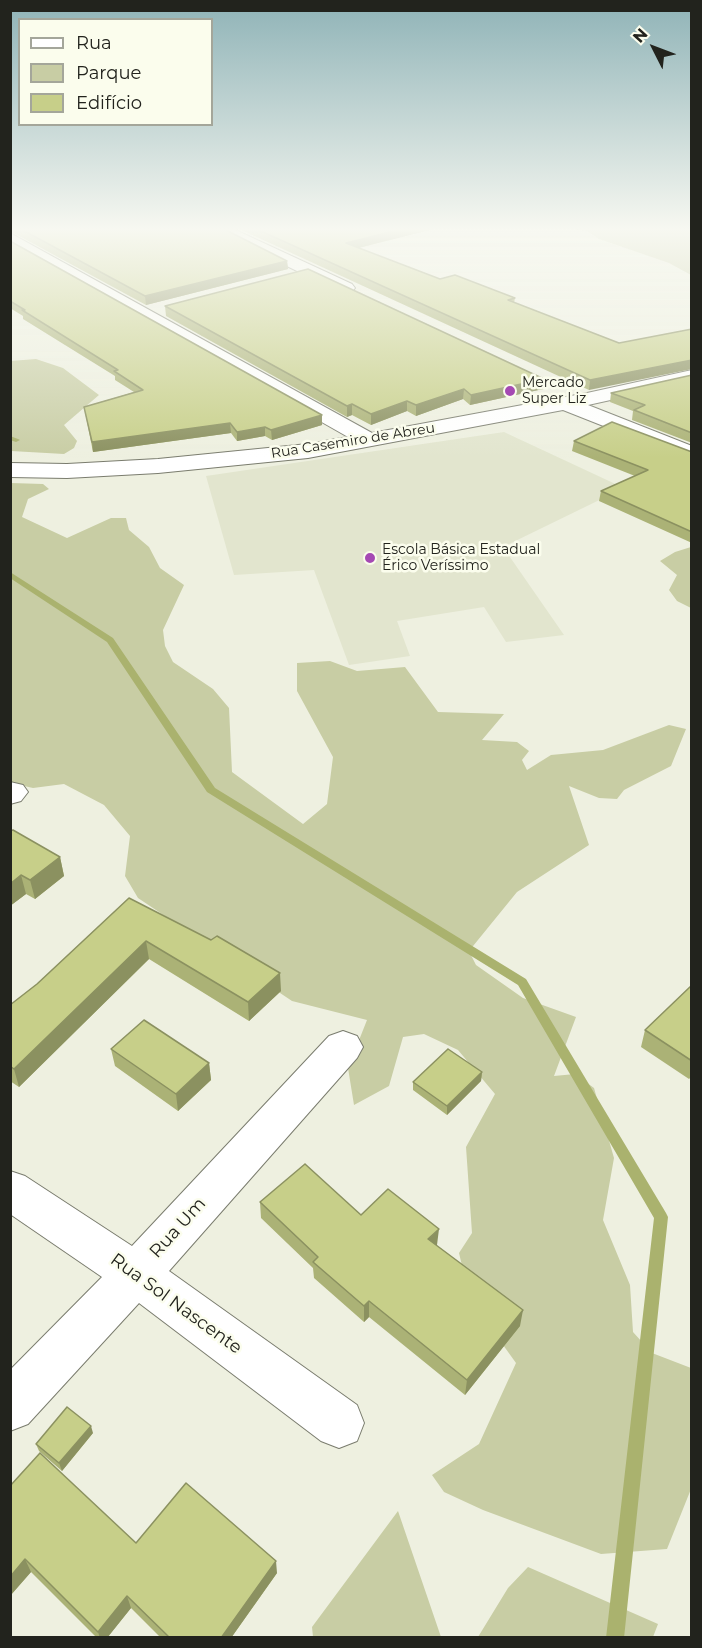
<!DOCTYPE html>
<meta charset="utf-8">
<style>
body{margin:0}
#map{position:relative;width:702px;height:1648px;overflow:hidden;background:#eef0e0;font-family:Montserrat,sans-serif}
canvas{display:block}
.frame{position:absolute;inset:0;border:12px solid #22231d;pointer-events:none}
.legend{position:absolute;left:18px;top:18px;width:195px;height:108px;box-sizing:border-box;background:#fbfded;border:2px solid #a4a69a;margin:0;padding:8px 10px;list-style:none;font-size:18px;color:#22231d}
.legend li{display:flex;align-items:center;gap:12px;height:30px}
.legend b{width:30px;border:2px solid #a4a69a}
.north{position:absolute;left:624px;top:18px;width:60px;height:60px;-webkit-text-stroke:4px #fbfded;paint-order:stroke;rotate:312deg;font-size:16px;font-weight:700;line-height:24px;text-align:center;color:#22231d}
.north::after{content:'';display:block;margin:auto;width:21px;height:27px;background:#22231d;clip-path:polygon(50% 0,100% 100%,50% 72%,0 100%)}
</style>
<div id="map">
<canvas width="702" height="1648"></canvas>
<div class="frame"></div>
<ul class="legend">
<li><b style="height:8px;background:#fff"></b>Rua</li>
<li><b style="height:16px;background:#c8cda4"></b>Parque</li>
<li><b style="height:16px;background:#c7cf89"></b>Edifício</li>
</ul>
<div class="north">N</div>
</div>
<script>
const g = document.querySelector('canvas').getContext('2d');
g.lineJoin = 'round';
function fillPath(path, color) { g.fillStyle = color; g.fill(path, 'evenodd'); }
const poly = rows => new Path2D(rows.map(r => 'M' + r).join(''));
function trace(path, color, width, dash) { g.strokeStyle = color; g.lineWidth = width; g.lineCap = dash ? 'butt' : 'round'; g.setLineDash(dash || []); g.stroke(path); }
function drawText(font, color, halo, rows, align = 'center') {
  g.font = font + ' Montserrat,sans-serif'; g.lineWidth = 5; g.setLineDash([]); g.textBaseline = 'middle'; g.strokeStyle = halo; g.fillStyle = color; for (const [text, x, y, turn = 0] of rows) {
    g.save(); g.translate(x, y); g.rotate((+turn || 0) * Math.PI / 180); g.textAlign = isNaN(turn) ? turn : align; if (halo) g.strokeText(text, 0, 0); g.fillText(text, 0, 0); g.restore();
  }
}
const built = poly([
 [504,432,624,488,503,547,564,635,506,642,484,607,397,621,410,656,349,665,314,570,234,575,206,476]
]);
const green = poly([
 [564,227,691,227,691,275,669,263,599,239,587,231],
 [36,359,63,368,99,395,64,425,77,441,74,448,64,454,11,451,10,361],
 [11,483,43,484,49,489,28,499,22,517,67,538,111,518,126,518,129,530,149,547,160,568,184,585,163,630,165,646,173,662,213,689,229,708,232,772,303,824,327,804,333,757,297,691,297,663,330,661,357,671,405,667,438,712,504,714,482,740,517,742,529,751,522,760,527,770,551,755,603,750,669,725,686,729,671,766,624,790,617,799,599,798,569,786,589,845,517,892,469,951,476,965,523,998,576,1017,554,1076,575,1074,594,1088,614,1158,603,1220,630,1285,633,1332,652,1353,691,1368,691,1489,667,1549,601,1554,483,1510,444,1492,432,1475,479,1444,516,1363,470,1299,459,1253,472,1233,466,1147,495,1094,458,1050,424,1034,403,1037,389,1086,354,1105,348,1068,367,1020,292,1001,138,898,125,876,130,836,104,805,64,784,33,788,11,783],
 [691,547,692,547,691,608,677,601,669,590,677,575,660,561,675,552],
 [398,1511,441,1637,313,1637,312,1627],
 [528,1567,658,1624,653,1637,478,1637,508,1588]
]);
const stream = poly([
 [10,436,18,439,20,440,16,442,10,440,10,436],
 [10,572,113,638,215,788,526,979,666,1213,668,1217,624,1638,606,1638,654,1218,518,985,207,792,107,642,10,578,10,572]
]);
const minor = poly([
 [207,227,229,227,352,284,355,288,352,292,346,293,340,292,207,227],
 [10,233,372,433,587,393,692,370,692,382,588,405,692,446,692,461,563,410,308,458,158,473,67,478,10,477,10,463,67,464,158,459,308,444,348,437,10,245,10,233],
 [10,782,23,785,28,792,21,801,10,804,10,782],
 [343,1031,357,1036,363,1047,357,1058,169,1271,357,1405,364,1423,357,1441,339,1448,321,1441,139,1303,28,1424,10,1431,10,1370,102,1277,10,1214,10,1171,25,1176,132,1246,329,1036,343,1031]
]);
const wall = poly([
 [10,227,220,227,287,261,288,269,146,305,10,231],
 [235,227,437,227,437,228,359,248,440,279,515,298,514,303,619,343,589,390],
 [10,241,322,425,272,440,265,436,237,441,231,433,93,452,84,407,134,392,115,380,115,376,23,319,23,316,10,308],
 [165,306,543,389,470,405,463,399,416,416,407,411,371,425,352,415,347,417,166,316],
 [692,375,692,443,632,420,633,411,610,402,611,393],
 [574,441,692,452,692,543,599,501,601,491,635,476,572,451],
 [10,831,60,857,64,876,35,899,26,894,10,906],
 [129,898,281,991,249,1021,149,959,19,1087,10,1081,10,1005,37,984],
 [692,985,692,1076,689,1079,641,1047,645,1030],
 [111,1049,209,1063,211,1080,178,1111,115,1066],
 [482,1072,481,1081,447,1115,413,1090,413,1082],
 [260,1202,361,1215,437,1245,436,1246,520,1326,465,1395,369,1317,364,1322,314,1278,313,1268,261,1218],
 [93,1433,62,1471,39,1451,36,1444],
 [10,1486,136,1543,277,1573,231,1638,161,1638,131,1608,107,1638,97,1638,31,1572,10,1596]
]);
const shadedWall = poly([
 [410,227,437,227,437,228,346,251,346,243],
 [287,261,288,269,146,305,145,296],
 [692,360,692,369,589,390,590,380],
 [544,379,543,389,470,405,471,395],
 [464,389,463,399,416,416,416,405],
 [407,401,407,411,371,425,371,414],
 [352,404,352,415,347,417,347,406],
 [322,415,322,425,272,440,271,430],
 [230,423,231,433,93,452,92,442],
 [265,427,265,436,237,441,237,432],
 [60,857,64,876,35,899,30,880],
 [21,875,26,894,10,906,10,884],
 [146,941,149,959,19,1087,14,1069],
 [280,973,281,991,249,1021,248,1002],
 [209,1063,211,1080,178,1111,176,1094],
 [482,1072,481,1081,447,1115,447,1106],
 [439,1229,437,1245,427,1256,428,1239],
 [369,1301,369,1317,364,1322,364,1306],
 [523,1310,520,1326,465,1395,467,1380],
 [91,1426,93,1433,62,1471,59,1463],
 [25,1559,31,1572,10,1596,10,1577],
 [276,1561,277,1573,231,1638,221,1638],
 [127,1596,131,1608,107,1638,100,1638,98,1632]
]);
const building = poly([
 [17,227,220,227,287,261,145,296,17,227],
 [252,227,410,227,346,243,440,279,455,275,515,298,508,300,619,343,692,329,692,360,590,380,252,227],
 [10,241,322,415,271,430,265,427,237,432,230,423,92,442,84,407,143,390,114,371,118,370,22,310,25,310,10,301,10,241],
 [308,269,544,379,471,395,464,389,416,405,407,401,371,414,352,404,347,406,165,306,308,269],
 [692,375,692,433,634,410,645,405,611,393,692,375],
 [612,422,692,452,692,532,601,491,648,470,574,441,612,422],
 [13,830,60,857,30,880,21,875,10,884,10,831,13,830],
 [129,898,211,940,217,936,280,973,248,1002,146,941,14,1069,10,1066,10,1005,37,984,129,898],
 [692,985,692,1061,645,1030,692,985],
 [144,1020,209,1063,176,1094,111,1049,144,1020],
 [448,1049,482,1072,447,1106,413,1082,448,1049],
 [305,1164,361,1215,388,1189,439,1229,428,1239,523,1310,467,1380,369,1301,364,1306,313,1262,318,1257,260,1202,305,1164],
 [67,1407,91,1426,59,1463,36,1444,67,1407],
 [40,1453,136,1543,186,1483,276,1561,221,1638,170,1638,127,1596,98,1632,25,1559,10,1577,10,1486,40,1453]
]);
const markers = [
 [510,391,6,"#a549b3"],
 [370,558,6,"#a549b3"]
];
const farPoinames = [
 ["Mercado",522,383],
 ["Super Liz",522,399],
 ["Escola Básica Estadual",382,550],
 ["Érico Veríssimo",382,566]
];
const farStreetnames = [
 ["Rua Casemiro de Abreu",353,441,-9]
];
const nearStreetnames = [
 ["Rua Um",178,1228,-48],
 ["Rua Sol Nascente",176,1304,36]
];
fillPath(built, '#e2e5ce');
fillPath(green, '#c8cda4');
fillPath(stream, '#aab26e');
trace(minor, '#7a7c6e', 2);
fillPath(minor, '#fff');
fillPath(wall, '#abb276');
fillPath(shadedWall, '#8b9160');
fillPath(building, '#c7cf89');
trace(building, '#8b9160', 1.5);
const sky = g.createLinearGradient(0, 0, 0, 458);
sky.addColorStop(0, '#8fb3b7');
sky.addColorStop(0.5, '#f7f8f1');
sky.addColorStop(1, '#f7f8f100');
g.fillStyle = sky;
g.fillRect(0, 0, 702, 458);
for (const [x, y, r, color] of markers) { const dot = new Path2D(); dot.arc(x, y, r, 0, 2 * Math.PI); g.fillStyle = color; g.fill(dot); trace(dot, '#fbfded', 2); }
drawText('14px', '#22231d', '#fbfded', farPoinames, 'left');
drawText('14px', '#22231d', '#fbfded', farStreetnames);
drawText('18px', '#22231d', '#fbfded', nearStreetnames);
</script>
